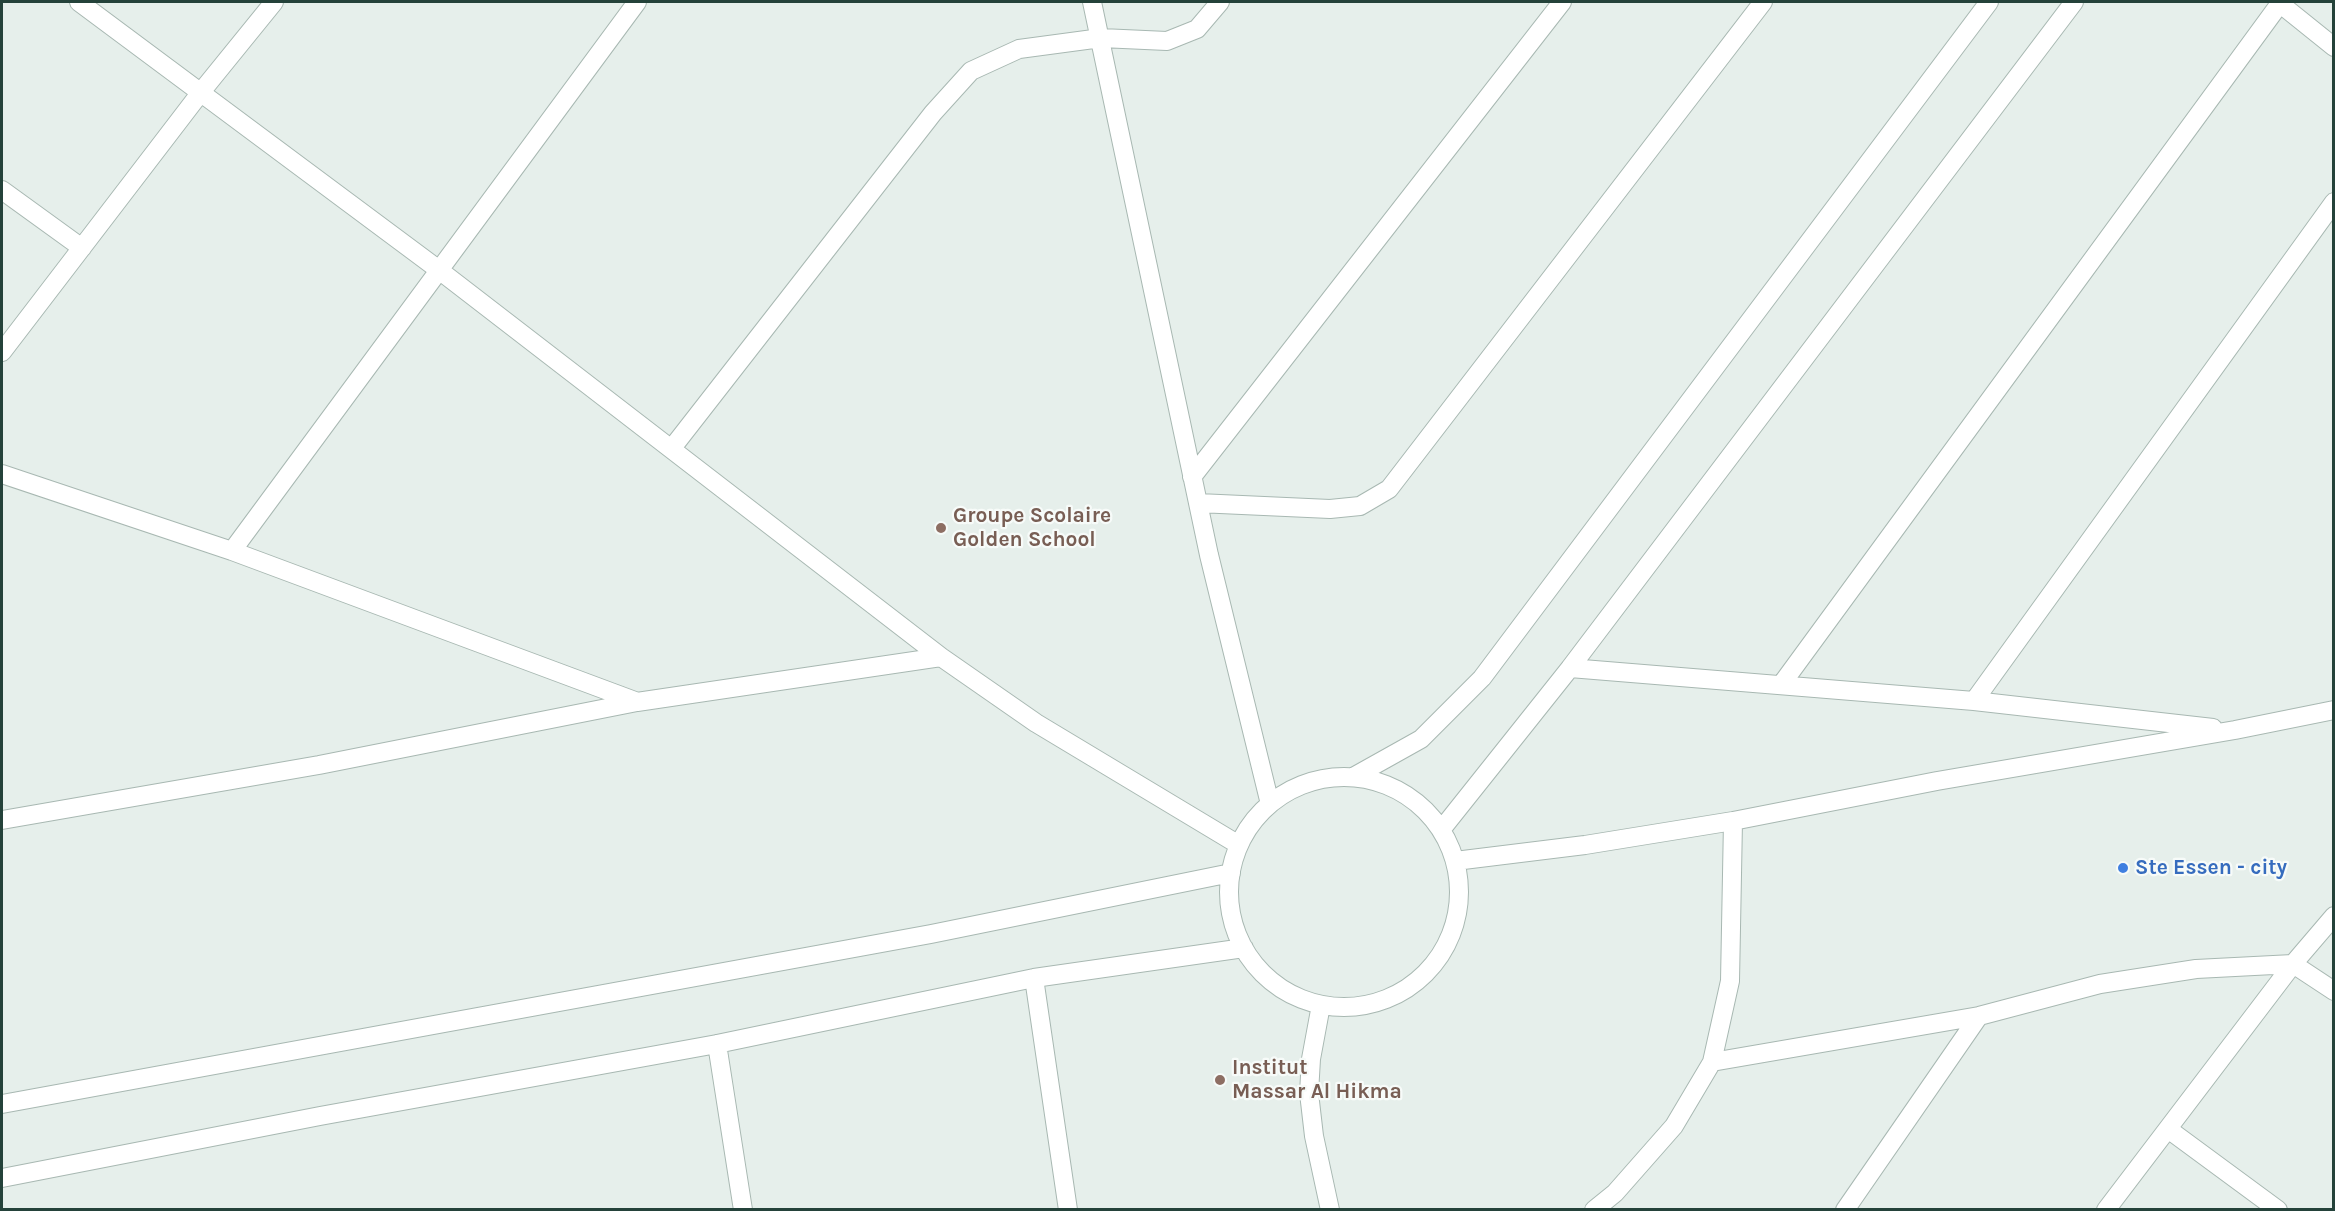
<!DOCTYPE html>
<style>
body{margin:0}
#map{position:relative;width:2335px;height:1211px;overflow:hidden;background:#e6efeb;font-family:Karla,sans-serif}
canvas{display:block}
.frame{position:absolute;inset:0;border:3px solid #24423a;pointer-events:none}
</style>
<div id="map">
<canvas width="2335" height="1211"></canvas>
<div class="frame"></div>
</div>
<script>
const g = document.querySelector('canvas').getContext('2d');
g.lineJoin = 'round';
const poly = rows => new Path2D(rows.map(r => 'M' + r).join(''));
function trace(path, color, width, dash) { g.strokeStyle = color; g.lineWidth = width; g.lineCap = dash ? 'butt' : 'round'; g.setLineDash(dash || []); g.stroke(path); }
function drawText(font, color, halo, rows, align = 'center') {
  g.font = font + ' Karla,sans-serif'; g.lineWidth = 4.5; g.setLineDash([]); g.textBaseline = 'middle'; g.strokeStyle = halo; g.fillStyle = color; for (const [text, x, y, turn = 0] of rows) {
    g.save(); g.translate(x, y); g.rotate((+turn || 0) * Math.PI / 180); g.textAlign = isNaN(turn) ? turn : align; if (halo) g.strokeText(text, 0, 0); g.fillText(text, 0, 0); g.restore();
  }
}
const minor = poly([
 [79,2,439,270,941,657,1036,723,1239,845],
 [1092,2,1209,555,1270,804],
 [2278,2,2334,47],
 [2,190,82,248],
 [2,352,201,92,274,2],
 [672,448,933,113,971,71,1019,49,1101,38,1167,41,1197,29,1220,2],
 [2,474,232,551,635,701],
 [1192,477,1562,2],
 [1198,503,1330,509,1360,506,1389,489,1763,2],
 [232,551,637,2],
 [1570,668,1974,701,2213,728],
 [1781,685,2281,2],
 [1974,701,2334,202],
 '1229 892a115 115 0 1 1 230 0a115 115 0 1 1-230 0Z',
 [1353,777,1421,739,1482,678,1989,2],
 [2,820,319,765,637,702,941,657],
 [1441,830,1570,668,2074,2],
 [1455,861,1585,845,1733,821,1937,781,2235,730,2334,710],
 [1034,978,1068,1210],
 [1321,1005,1311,1059,1309,1093,1314,1136,1330,1210],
 [717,1044,743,1210],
 [1712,1062,1979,1016,2100,984,2196,969,2293,964,2334,991],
 [2,1104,931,934,1231,873],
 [2168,1129,2278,1210],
 [2,1178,320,1116,717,1044,1034,978,1244,948],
 [1594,1210,1615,1193,1674,1126,1712,1062,1730,981,1733,821],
 [1845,1210,1979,1016],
 [2106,1210,2293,964,2334,916]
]);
const markers = [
 [941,528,6,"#8d6e63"],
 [2123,868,6,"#3f7fe0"],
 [1220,1080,6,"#8d6e63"]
];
const educationNames = [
 ["Groupe Scolaire",953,516],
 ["Golden School",953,540],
 ["Institut",1232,1068],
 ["Massar Al Hikma",1232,1092]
];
const shopNames = [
 ["Ste Essen - city",2135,868]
];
trace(minor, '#a8b8b2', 20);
trace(minor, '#fff', 18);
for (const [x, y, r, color] of markers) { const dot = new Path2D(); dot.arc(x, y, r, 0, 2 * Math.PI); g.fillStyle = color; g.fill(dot); trace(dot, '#f7fbf9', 2); }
drawText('bold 21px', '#785e54', '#f7fbf9', educationNames, 'left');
drawText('bold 21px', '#366cbe', '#f7fbf9', shopNames, 'left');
</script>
